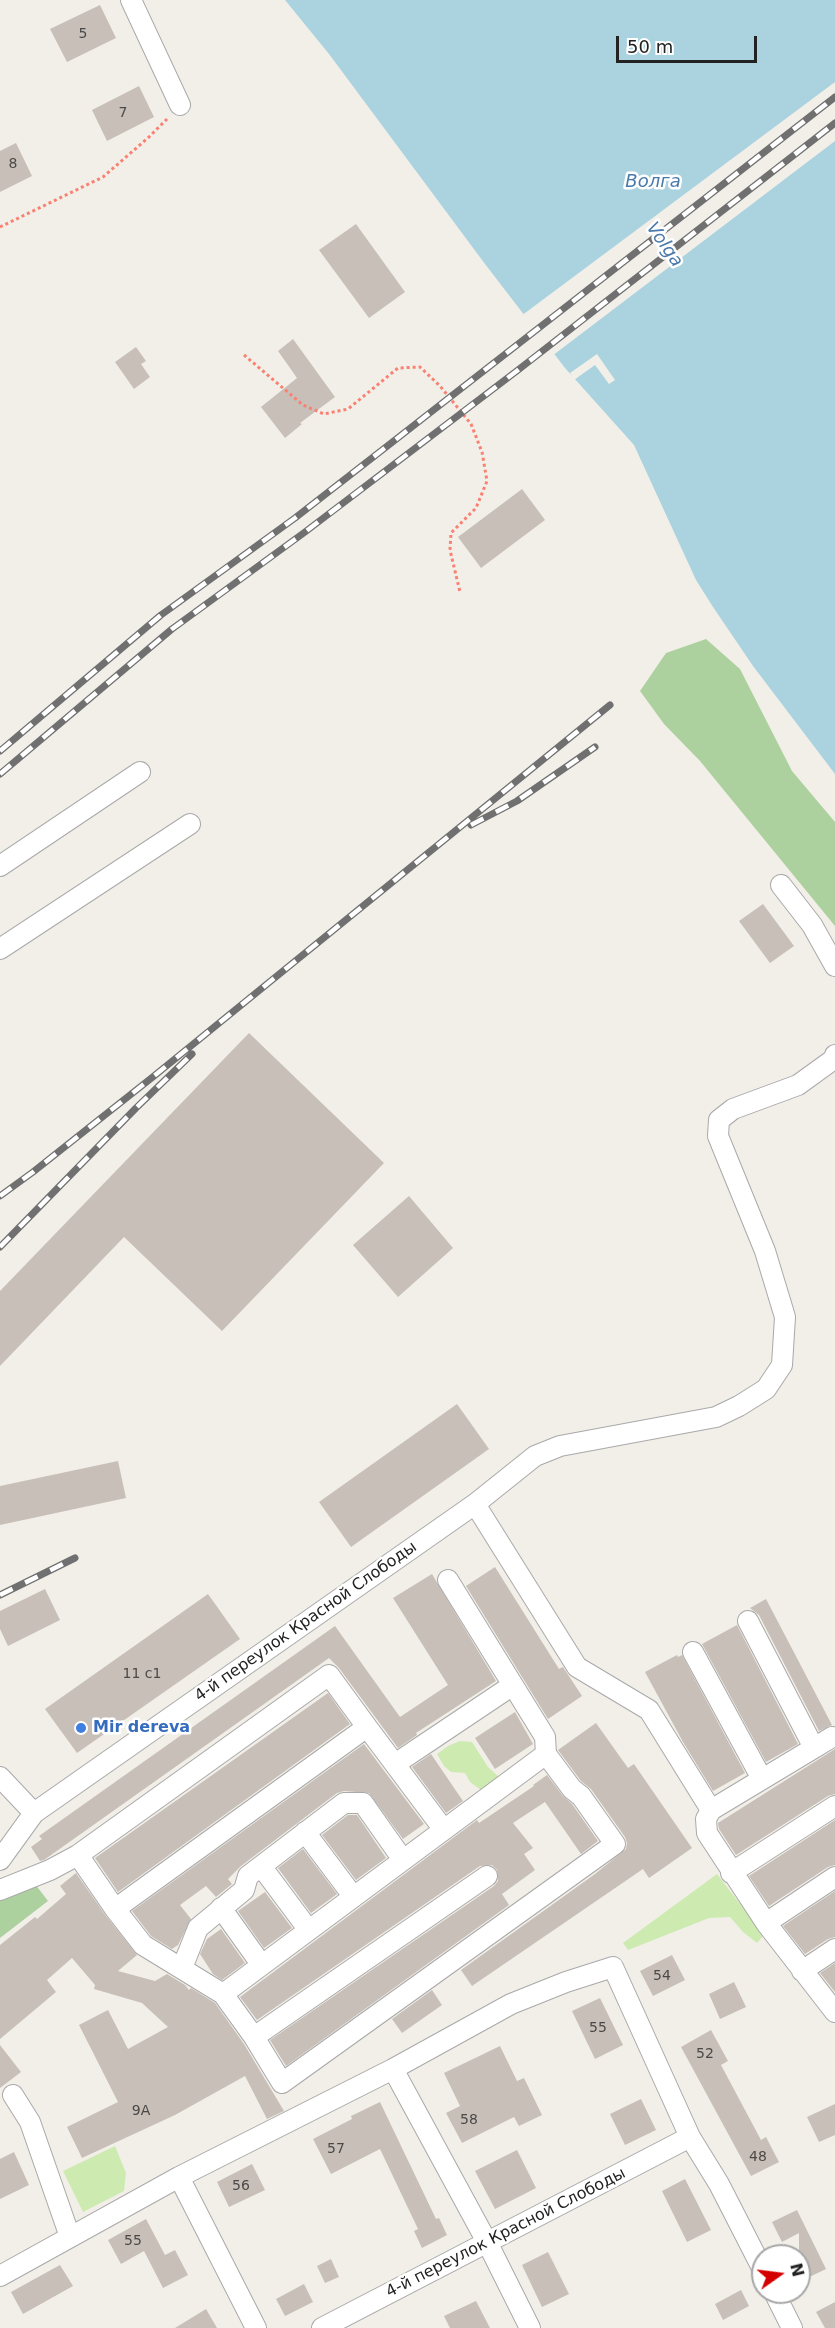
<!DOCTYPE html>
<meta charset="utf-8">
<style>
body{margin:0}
#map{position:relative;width:835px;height:2328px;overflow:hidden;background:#f2efe9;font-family:"DejaVu Sans",sans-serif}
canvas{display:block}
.north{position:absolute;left:751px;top:2244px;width:60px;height:60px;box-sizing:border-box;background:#fff;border:2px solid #a7a7a7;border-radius:50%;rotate:76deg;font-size:16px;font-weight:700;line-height:24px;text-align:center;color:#222}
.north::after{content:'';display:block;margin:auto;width:21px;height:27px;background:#d40000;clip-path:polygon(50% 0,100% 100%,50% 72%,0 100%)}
.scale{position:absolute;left:616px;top:36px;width:141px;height:27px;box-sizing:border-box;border:3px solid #222;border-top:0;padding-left:8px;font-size:18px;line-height:21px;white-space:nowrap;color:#222;-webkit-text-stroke:4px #fff;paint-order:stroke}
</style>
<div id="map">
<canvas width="835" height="2328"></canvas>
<div class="north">N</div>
<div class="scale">50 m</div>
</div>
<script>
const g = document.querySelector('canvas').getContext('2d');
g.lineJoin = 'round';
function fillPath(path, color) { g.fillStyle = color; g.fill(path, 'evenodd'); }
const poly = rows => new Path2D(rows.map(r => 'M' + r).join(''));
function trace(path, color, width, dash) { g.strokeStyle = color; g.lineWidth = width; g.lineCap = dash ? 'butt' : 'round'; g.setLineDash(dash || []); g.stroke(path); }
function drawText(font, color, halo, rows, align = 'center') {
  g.font = font + ' "DejaVu Sans",sans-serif'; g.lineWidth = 5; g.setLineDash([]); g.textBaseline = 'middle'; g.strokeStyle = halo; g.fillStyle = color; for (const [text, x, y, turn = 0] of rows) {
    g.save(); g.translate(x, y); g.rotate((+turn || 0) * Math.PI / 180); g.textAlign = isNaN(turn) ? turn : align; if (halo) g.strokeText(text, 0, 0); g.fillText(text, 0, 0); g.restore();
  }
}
const grass = poly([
 [460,1741,472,1742,488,1767,499,1777,491,1786,481,1790,470,1782,465,1773,451,1772,444,1766,437,1754,448,1746],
 [717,1874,764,1935,757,1943,743,1932,730,1917,709,1918,628,1950,623,1943],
 [115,2146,126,2173,124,2191,83,2212,63,2171]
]);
const forest = poly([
 [706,639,740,669,792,771,835,822,835,926,700,761,664,724,640,691,666,653],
 [35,1884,48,1901,0,1938,0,1899]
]);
const water = poly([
 [285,0,835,0,835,774,753,666,713,607,696,580,634,445,565,368,485,264,329,54]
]);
const pier = poly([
 [835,82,835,141,552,356,521,316],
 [597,354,615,380,609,384,595,365,574,380,570,373]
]);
const building = poly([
 [100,5,116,38,67,62,50,29],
 [139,86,154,117,107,141,92,110],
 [16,143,32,176,0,192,0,151],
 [356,224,405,292,369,318,319,250],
 [293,339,335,397,300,423,302,424,285,438,261,407,297,378,278,351],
 [136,347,146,361,141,364,150,377,134,389,115,362],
 [522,489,545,520,481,568,458,537],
 [763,904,794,946,770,963,739,921],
 [249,1033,384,1163,222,1331,124,1237,0,1366,0,1291],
 [409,1196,453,1248,398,1297,353,1245],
 [457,1404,489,1449,351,1547,319,1502],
 [118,1461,126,1498,0,1525,0,1486],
 [495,1567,559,1669,563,1667,582,1696,548,1719,466,1586],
 [432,1574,496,1681,416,1733,417,1735,398,1748,339,1668,329,1658,44,1860,40,1861,31,1847,42,1839,39,1836,335,1626,400,1717,448,1685,393,1598],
 [45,1589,60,1620,8,1646,0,1629,0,1611],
 [208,1594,240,1639,77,1753,45,1709],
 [766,1599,832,1725,819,1731,759,1615,750,1608],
 [737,1625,798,1744,766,1762,702,1644],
 [677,1655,678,1657,682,1655,745,1773,713,1791,683,1742,645,1672],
 [328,1693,350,1724,118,1892,95,1858],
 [515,1712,533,1744,495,1769,475,1738],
 [596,1723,628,1768,634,1764,692,1848,649,1878,643,1869,472,1986,461,1970,595,1874,626,1849,627,1843,625,1837,591,1789,581,1781,558,1750],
 [364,1744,424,1824,403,1839,369,1793,344,1791,337,1793,241,1866,228,1879,232,1884,216,1897,206,1886,180,1905,191,1919,178,1945,172,1949,151,1936,132,1911],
 [835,1749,835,1794,828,1796,736,1855,719,1829,718,1823],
 [431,1754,463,1801,446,1813,412,1767],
 [547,1775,563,1796,572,1804,598,1841,581,1854,545,1802,513,1823,533,1848,524,1854,535,1870,502,1894,509,1905,286,2066,270,2040,494,1886,498,1881,497,1870,492,1865,480,1866,257,2020,240,1997,477,1820,479,1823,534,1786,533,1785],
 [348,1815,357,1815,386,1858,356,1880,322,1835],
 [835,1820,835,1865,828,1867,769,1906,749,1876],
 [303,1849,337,1894,311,1913,278,1868],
 [76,1873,106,1916,137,1955,118,1971,155,1981,167,1974,185,1985,189,1990,191,1988,215,2003,244,2044,284,2111,267,2119,245,2076,175,2115,82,2158,67,2127,118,2102,79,2025,108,2010,128,2049,168,2027,142,2003,94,1989,95,1985,72,1958,47,1980,56,1992,0,2039,0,1945,35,1917,37,1919,66,1894,60,1886],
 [835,1891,835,1937,828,1939,805,1954,783,1926],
 [265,1892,292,1928,264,1948,238,1911],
 [221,1929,245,1963,222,1980,213,1974,200,1954,207,1939],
 [672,1955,685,1980,653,1996,640,1971],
 [835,1963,835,1992,820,1973],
 [734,1982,746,2007,720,2019,709,1994],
 [432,1990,442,2005,402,2033,392,2019],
 [600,1998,623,2045,595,2059,572,2011],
 [711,2030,728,2061,721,2065,761,2140,766,2137,779,2162,751,2176,681,2047],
 [0,2045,21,2072,0,2088],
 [500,2046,517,2081,524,2078,542,2115,519,2126,514,2117,462,2143,446,2113,460,2106,444,2073],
 [641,2099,656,2130,625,2145,610,2114],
 [380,2102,436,2219,439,2218,447,2235,422,2248,414,2231,418,2229,380,2149,331,2174,313,2139,352,2119,351,2116],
 [835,2104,835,2135,819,2142,807,2117],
 [517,2150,536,2188,495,2209,475,2171],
 [14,2152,29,2185,0,2199,0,2159],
 [252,2164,265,2190,229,2207,217,2182],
 [685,2179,711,2230,687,2242,662,2191],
 [797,2210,826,2269,799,2282,799,2233,782,2242,772,2222],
 [146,2219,165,2255,175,2250,188,2275,163,2288,144,2251,121,2264,108,2240],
 [548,2252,569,2294,542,2307,522,2265],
 [331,2259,339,2277,325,2283,317,2266],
 [60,2265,73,2286,23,2314,11,2292],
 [304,2284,313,2302,285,2316,276,2299],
 [741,2290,749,2306,723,2320,715,2304],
 [476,2301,490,2328,450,2328,444,2316],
 [835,2302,835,2328,825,2328,816,2312],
 [206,2309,217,2328,175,2328]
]);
const path = poly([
 [0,227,103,177,149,137,168,118],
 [244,355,303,405,324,414,348,409,398,368,420,367,440,386,471,424,482,452,487,481,476,508,451,533,450,550,460,592]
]);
const minor = poly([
 [131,0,180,105],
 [0,866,140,772],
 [781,885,812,925,835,966],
 [0,949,190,824],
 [475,1504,577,1667,649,1710,711,1810,706,1819,707,1833,766,1923,835,2012],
 [448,1580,545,1737,546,1754],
 [693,1652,762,1779],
 [367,1727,444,1830],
 [814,1748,832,1737],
 [395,1764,513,1685],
 [0,1777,34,1813],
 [711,1810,814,1748,748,1621],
 [305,1832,353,1896],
 [78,1855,115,1909,143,1945,223,1994,254,2037,282,2083,615,1844,581,1796,572,1789,546,1754,223,1994],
 [0,1860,34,1813,475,1504,535,1456,560,1446,716,1417,739,1406,766,1389,782,1365,785,1317,765,1251,718,1136,719,1120,733,1109,798,1085,834,1059,835,1055],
 [261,1866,308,1929],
 [731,1873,835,1806],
 [0,1890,50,1870,78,1855,329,1675,367,1727,115,1909],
 [221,1908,261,1964],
 [766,1923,835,1877],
 [182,1968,198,1928,244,1890,248,1876,344,1803,363,1803,403,1860],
 [802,1971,835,1949],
 [254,2037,487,1876],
 [393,2069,487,2242,530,2328],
 [13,2095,30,2122,70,2237],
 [179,2177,256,2328],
 [0,2276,179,2177,393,2069,511,2004,566,1982,613,1967,690,2137,719,2184,763,2270],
 [774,2292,792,2328],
 [322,2328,690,2137]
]);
const rail = poly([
 [0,751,161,615,295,518,835,97],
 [0,774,172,629,305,532,518,370,835,123],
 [471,825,517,801,595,747],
 [0,1196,33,1172,154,1076,610,705],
 [0,1247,136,1108,192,1054],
 [0,1595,75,1558]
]);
const markers = [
 [81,1728,6,"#3f7fe0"]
];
const numberNames = [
 ["5",83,34],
 ["7",123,113],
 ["8",13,164],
 ["11 с1",142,1674],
 ["54",662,1976],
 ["55",598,2028],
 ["52",705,2054],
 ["9А",141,2111],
 ["58",469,2120],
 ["57",336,2149],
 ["48",758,2157],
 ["56",241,2186],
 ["55",133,2241]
];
const streetNames = [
 ["4-й переулок Красной Слободы",306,1622,-35],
 ["4-й переулок Красной Слободы",506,2233,-27]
];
const shopNames = [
 ["Mir dereva",93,1728]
];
const waterNames = [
 ["Волга",653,182],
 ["Volga",664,245,55]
];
fillPath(grass, '#cdebb0');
fillPath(forest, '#add19e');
fillPath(water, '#aad3df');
fillPath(pier, '#f2efe9');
fillPath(building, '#c7bfb8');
trace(minor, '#a9a9a9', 22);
trace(path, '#fa8072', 3, [3, 3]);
trace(minor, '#fff', 20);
trace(rail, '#707070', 7);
trace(rail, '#fff', 4.5, [14]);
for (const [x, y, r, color] of markers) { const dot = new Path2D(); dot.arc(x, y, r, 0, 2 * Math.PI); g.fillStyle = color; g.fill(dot); trace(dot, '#fff', 2); }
drawText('14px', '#4b4948', null, numberNames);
drawText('16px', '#222', '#fff', streetNames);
drawText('bold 16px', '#366cbe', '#fff', shopNames, 'left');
drawText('italic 18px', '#4a7aab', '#fff', waterNames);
</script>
